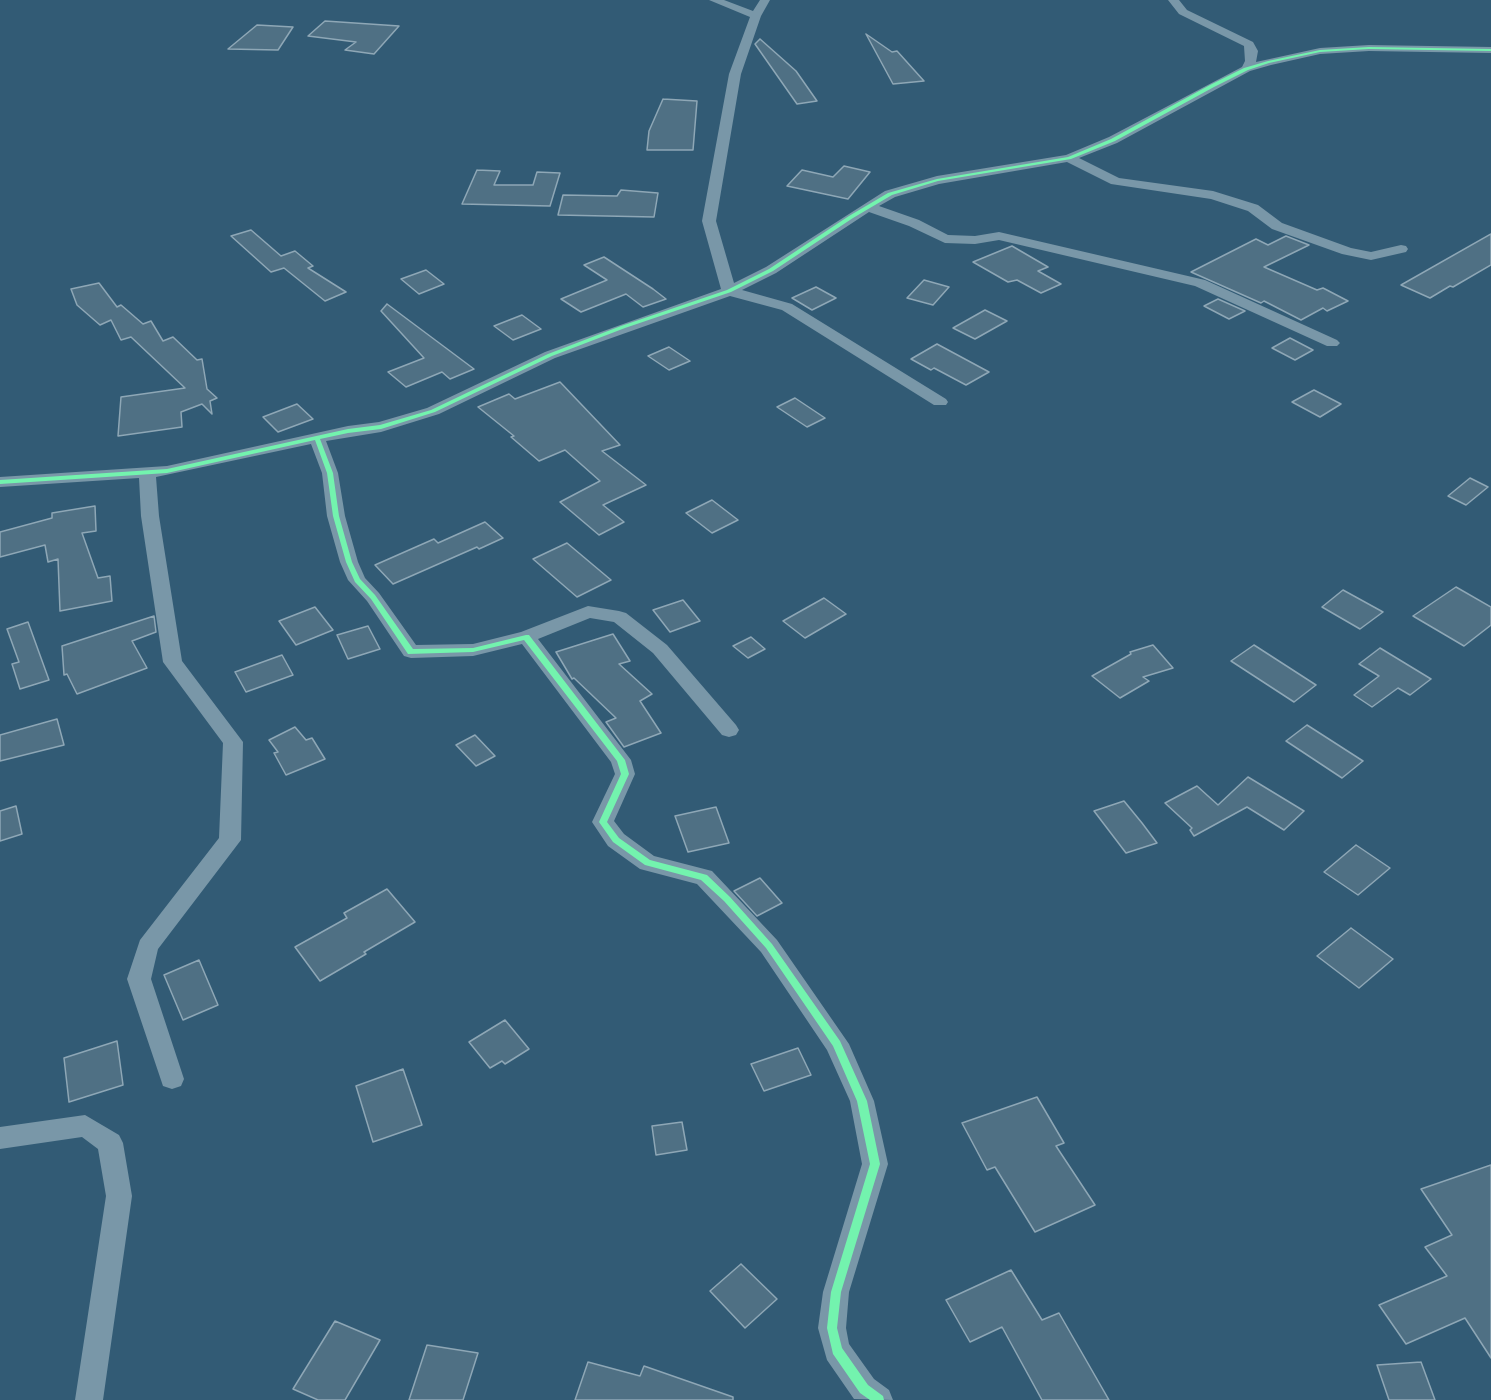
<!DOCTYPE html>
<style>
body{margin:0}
canvas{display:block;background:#325b75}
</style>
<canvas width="1491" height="1400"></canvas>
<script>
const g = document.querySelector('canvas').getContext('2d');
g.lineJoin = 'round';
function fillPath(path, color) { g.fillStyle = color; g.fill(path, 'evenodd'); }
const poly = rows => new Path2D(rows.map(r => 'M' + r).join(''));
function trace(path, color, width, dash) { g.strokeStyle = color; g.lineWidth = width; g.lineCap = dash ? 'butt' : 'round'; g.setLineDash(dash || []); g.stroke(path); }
const building = poly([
 [325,21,399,26,374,54,345,50,356,42,308,36,325,21],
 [257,25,293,27,278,50,228,49,257,25],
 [866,34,892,52,897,51,924,81,893,84,866,34],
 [760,39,796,71,817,101,797,104,755,44,760,39],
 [663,99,697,101,693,150,647,150,649,131,663,99],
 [844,166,870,172,848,199,787,186,802,170,833,177,844,166],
 [477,170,500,171,494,185,533,185,537,172,560,173,550,206,462,204,477,170],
 [621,190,658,193,654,217,558,215,563,195,617,196,621,190],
 [251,230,281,256,295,251,313,266,308,268,346,292,325,301,284,268,271,272,231,236,251,230],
 [1491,234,1491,265,1453,287,1450,286,1430,298,1401,285,1491,234],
 [1286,236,1309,245,1264,267,1317,290,1323,288,1348,301,1327,311,1323,308,1301,320,1264,301,1261,303,1191,272,1256,239,1268,245,1286,236],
 [1012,246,1048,267,1038,271,1061,284,1041,293,1017,280,1008,282,973,262,1012,246],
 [604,257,653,289,666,299,643,307,626,294,581,312,561,299,607,280,584,265,604,257],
 [426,270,444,284,419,294,401,279,426,270],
 [924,280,949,287,933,305,907,298,924,280],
 [99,283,117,307,121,305,143,324,151,321,163,341,173,337,197,360,202,359,207,389,217,398,210,401,212,414,202,404,181,412,182,427,118,436,121,397,185,388,131,337,121,340,111,320,100,325,77,305,71,289,99,283],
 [816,287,836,298,812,310,792,298,816,287],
 [1218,299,1245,311,1229,319,1204,306,1218,299],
 [387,304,474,369,450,379,442,372,406,387,388,372,424,358,381,311,387,304],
 [985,310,1007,321,975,339,953,328,985,310],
 [522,315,541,329,513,340,494,326,522,315],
 [1290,338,1313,350,1295,360,1272,348,1290,338],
 [937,344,989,372,966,385,934,368,931,370,911,359,937,344],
 [669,347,690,361,669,370,648,356,669,347],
 [560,382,620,445,602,451,646,485,603,505,624,522,599,535,560,502,600,481,565,450,539,461,511,437,514,436,478,407,509,394,515,399,560,382],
 [1314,390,1341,404,1320,417,1292,402,1314,390],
 [795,398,825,418,807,427,777,407,795,398],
 [297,404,313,419,278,432,263,417,297,404],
 [1470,478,1488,487,1466,505,1448,496,1470,478],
 [712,500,738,520,712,533,686,513,712,500],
 [95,506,96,531,82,533,98,578,110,576,112,601,60,611,58,559,48,562,45,545,0,557,0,532,52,518,52,513,95,506],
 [485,522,503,538,479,549,477,547,393,584,375,565,434,539,438,543,485,522],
 [567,543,611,580,577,597,533,559,567,543],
 [1456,587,1491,607,1491,625,1464,646,1413,616,1456,587],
 [1343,590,1383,612,1360,629,1322,607,1343,590],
 [824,598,846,614,805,638,783,621,824,598],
 [683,600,700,621,670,632,653,610,683,600],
 [315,607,333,630,296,645,279,621,315,607],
 [154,616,156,632,132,641,147,668,77,694,67,674,64,675,62,646,154,616],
 [28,622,49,680,20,689,12,664,19,662,7,629,28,622],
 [368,626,380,649,348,659,337,635,368,626],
 [613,634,630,661,619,664,652,694,640,701,661,733,624,747,606,722,616,718,574,678,572,679,556,652,613,634],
 [751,637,765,649,748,658,733,646,751,637],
 [1153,645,1173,668,1143,677,1149,681,1120,698,1092,676,1131,654,1130,652,1153,645],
 [1254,645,1316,685,1294,702,1231,661,1254,645],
 [1380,648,1431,679,1410,695,1398,688,1372,707,1354,695,1379,676,1359,664,1380,648],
 [282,655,293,675,246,692,235,672,282,655],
 [57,719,64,745,0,761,0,735,57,719],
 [1307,725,1363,761,1342,778,1286,741,1307,725],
 [295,727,306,740,312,738,325,759,286,775,274,753,278,752,269,740,295,727],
 [475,735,495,756,476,766,456,745,475,735],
 [1248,777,1304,811,1284,830,1247,807,1194,836,1190,830,1192,828,1165,803,1197,786,1218,805,1248,777],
 [1124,801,1142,823,1157,843,1126,853,1094,811,1124,801],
 [16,806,22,834,0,841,0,811,16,806],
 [716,807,729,843,688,852,675,816,716,807],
 [1356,845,1390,868,1358,895,1324,872,1356,845],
 [760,878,782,903,757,916,734,891,760,878],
 [387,889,415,922,364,952,366,954,320,981,295,947,347,918,344,913,387,889],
 [1351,928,1393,959,1359,988,1317,956,1351,928],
 [199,960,218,1005,183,1020,164,975,199,960],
 [505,1020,529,1049,505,1064,502,1061,490,1068,469,1042,505,1020],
 [117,1041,123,1085,69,1102,64,1058,117,1041],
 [798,1048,811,1075,764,1091,751,1064,798,1048],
 [403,1069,422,1125,373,1142,356,1086,403,1069],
 [1037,1097,1064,1143,1056,1146,1095,1205,1035,1232,995,1167,987,1170,962,1123,1037,1097],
 [682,1122,687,1150,656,1155,652,1126,682,1122],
 [1491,1165,1491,1358,1465,1318,1406,1344,1379,1305,1447,1276,1425,1247,1452,1235,1421,1189,1491,1165],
 [741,1264,777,1299,745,1328,710,1291,741,1264],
 [1011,1270,1042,1320,1059,1313,1109,1400,1042,1400,1002,1327,970,1342,946,1300,1011,1270],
 [335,1321,380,1340,345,1400,318,1400,293,1389,335,1321],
 [427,1345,478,1353,463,1400,409,1400,427,1345],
 [588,1362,640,1376,644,1366,733,1397,733,1400,575,1400,588,1362],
 [1421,1362,1435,1400,1389,1400,1377,1365,1421,1362]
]);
const street = poly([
 [709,0,724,0,753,11,760,0,770,0,761,16,741,74,716,221,734,283,766,267,885,191,937,176,1066,155,1109,137,1242,67,1245,61,1244,46,1179,14,1168,0,1179,0,1187,10,1253,42,1258,51,1256,62,1320,48,1369,45,1491,47,1491,53,1369,51,1320,54,1271,65,1250,71,1117,143,1079,158,1119,178,1213,191,1258,205,1282,223,1351,248,1371,252,1401,245,1406,246,1408,249,1406,252,1371,260,1342,254,1272,229,1248,211,1211,199,1111,184,1067,162,939,184,895,197,879,206,919,220,948,235,975,236,999,232,1205,280,1337,340,1340,343,1337,346,1327,346,1195,286,999,240,975,244,945,243,909,226,869,212,776,273,742,290,792,304,946,399,948,402,946,405,934,405,782,310,730,296,555,358,439,414,381,432,326,441,338,473,345,516,358,562,365,578,379,593,416,645,473,644,521,632,588,606,619,611,626,613,667,645,736,725,739,730,736,735,729,737,722,735,653,653,614,622,590,618,538,639,631,760,635,774,614,821,624,834,654,856,712,871,777,940,849,1044,874,1101,888,1164,849,1292,846,1328,849,1344,874,1379,889,1390,893,1400,854,1399,827,1360,818,1328,823,1292,862,1164,850,1101,827,1050,761,952,697,884,640,869,608,846,592,822,615,774,611,762,522,644,473,656,411,658,404,656,367,601,348,580,340,562,327,516,322,473,311,444,156,477,159,516,182,661,243,742,241,840,158,949,151,979,184,1079,181,1086,172,1089,163,1086,127,979,140,940,219,838,223,743,163,662,141,516,139,478,0,487,0,477,167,466,348,426,379,422,427,408,545,352,721,289,702,221,729,74,750,17,709,0],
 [85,1115,119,1135,123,1143,132,1196,103,1400,75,1400,106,1196,98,1149,82,1137,0,1149,0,1127,85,1115]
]);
const cycleway = poly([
 [1369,47,1491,49,1491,51,1369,49,1320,52,1269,63,1248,70,1214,87,1115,141,1071,159,938,181,892,195,853,218,773,271,731,292,625,328,552,356,435,412,381,429,348,433,320,439,333,473,339,516,352,562,360,579,375,595,413,649,473,648,526,635,529,635,625,760,629,774,607,822,619,838,650,860,707,875,730,897,772,944,840,1041,867,1101,880,1164,841,1292,837,1328,842,1348,868,1385,883,1396,884,1400,870,1400,860,1393,833,1354,827,1328,831,1292,870,1164,857,1101,833,1046,766,948,724,901,701,880,645,865,613,842,599,822,621,774,617,761,524,640,473,652,408,654,371,599,355,582,346,562,333,516,327,473,315,440,167,473,0,484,0,480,167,469,348,429,380,425,431,410,548,354,621,326,727,290,769,269,849,216,888,193,937,179,1068,157,1111,139,1210,85,1244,68,1268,61,1320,50,1369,47]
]);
fillPath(building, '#4f7084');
trace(building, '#8ea7b6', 1.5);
fillPath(street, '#7997a8');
fillPath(cycleway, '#73f3ae');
</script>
